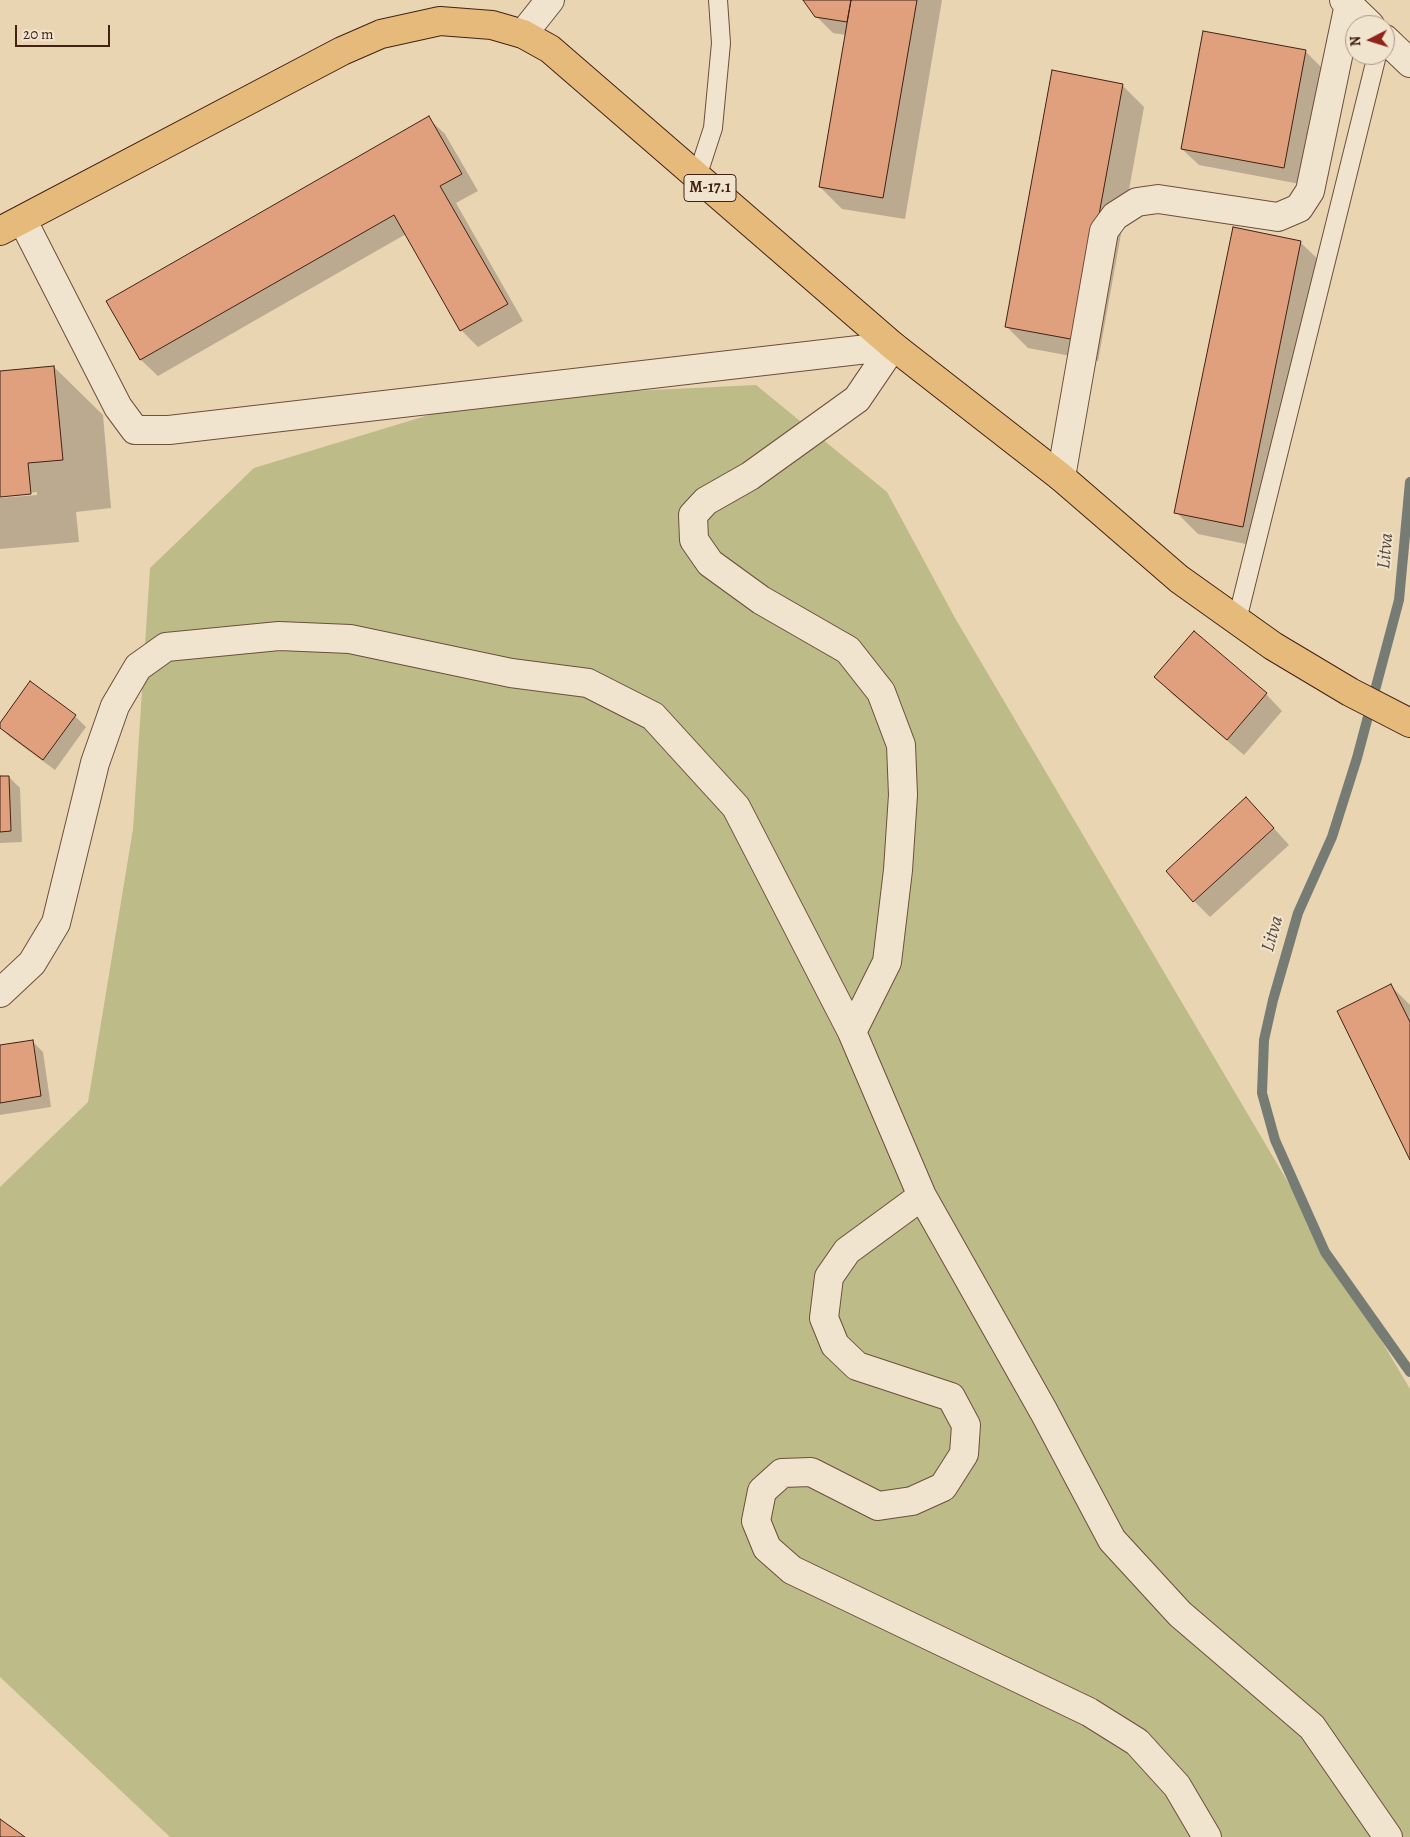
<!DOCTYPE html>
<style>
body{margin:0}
#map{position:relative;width:1410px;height:1837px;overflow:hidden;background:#ead5b3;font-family:Alegreya,serif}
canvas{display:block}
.north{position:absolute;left:1345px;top:15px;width:50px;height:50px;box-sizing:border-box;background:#f1e4ce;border:1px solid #ab9684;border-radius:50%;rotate:265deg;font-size:14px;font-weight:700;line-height:20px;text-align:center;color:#422215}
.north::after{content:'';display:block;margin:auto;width:18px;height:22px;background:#8f2418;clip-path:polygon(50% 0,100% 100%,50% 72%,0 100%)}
.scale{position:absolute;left:15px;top:25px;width:95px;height:22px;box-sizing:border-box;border:2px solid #422215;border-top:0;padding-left:6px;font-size:15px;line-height:18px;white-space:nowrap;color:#422215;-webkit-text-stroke:4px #f1e4ce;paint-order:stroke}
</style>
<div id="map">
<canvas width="1410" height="1837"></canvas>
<div class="north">N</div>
<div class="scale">20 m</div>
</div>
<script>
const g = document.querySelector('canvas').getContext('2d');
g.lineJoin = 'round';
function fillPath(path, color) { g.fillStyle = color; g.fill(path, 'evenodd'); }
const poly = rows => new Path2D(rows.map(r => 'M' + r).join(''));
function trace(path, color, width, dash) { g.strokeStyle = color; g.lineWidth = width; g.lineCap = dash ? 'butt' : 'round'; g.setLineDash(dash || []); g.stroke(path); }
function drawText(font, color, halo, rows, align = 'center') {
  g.font = font + ' Alegreya,serif'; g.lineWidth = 4; g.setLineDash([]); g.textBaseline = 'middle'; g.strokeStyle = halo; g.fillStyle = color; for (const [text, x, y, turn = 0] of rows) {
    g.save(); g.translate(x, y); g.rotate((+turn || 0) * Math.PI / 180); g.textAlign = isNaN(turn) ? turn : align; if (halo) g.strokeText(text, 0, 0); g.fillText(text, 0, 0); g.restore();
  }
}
const green = poly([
 [756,385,887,492,955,618,1410,1389,1410,1837,170,1837,0,1677,0,1187,88,1102,133,829,150,568,254,468,485,398]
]);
const shadow = poly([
 [805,0,942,0,905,219,842,209,820,187,846,35,833,33,816,16],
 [1204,32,1306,52,1322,68,1300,184,1199,165,1182,149],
 [1122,85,1144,107,1098,361,1028,348,1007,327],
 [428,118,445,134,478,191,456,203,523,321,478,347,461,330,406,234,158,376,141,360,108,301],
 [1234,228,1301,243,1323,264,1265,548,1198,534,1176,512],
 [54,367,103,415,111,508,76,512,79,542,0,549,0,498,37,495,37,492,0,495,0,372],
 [1156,677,1266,694,1282,711,1244,755,1172,694],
 [75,716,86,727,55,770,10,737,0,727,0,725],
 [0,777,9,777,20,788,22,842,0,843],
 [1262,815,1289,845,1210,917,1194,901],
 [1391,986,1410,1005,1410,1157],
 [32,1041,43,1052,51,1107,0,1115,0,1046]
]);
const stream = poly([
 [1410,482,1399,600,1357,758,1332,837,1298,913,1273,1000,1264,1040,1262,1093,1275,1140,1325,1252,1410,1372]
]);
const building = poly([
 [803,0,851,0,847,22,815,17,803,0],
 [851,0,917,0,883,198,819,187,851,0],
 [1203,31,1306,50,1284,168,1181,149,1203,31],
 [1052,70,1123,84,1076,340,1005,327,1052,70],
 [429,116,462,174,440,186,508,304,460,331,394,215,140,360,106,301,429,116],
 [1233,227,1301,241,1243,527,1174,513,1233,227],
 [54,366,63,460,28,463,31,494,0,497,0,371,54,366],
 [1194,631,1267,693,1227,740,1154,677,1194,631],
 [30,681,76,715,43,760,0,728,0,723,30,681],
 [0,776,9,776,11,831,0,832,0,776],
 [1246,797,1274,828,1193,902,1166,871,1246,797],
 [1391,984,1410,1022,1410,1160,1337,1011,1391,984],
 [33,1040,41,1096,0,1103,0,1045,33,1040],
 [0,1819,25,1837,0,1837,0,1819]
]);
const lane = poly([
 [697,177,713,128,721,43,718,0],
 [1237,620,1377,55]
]);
const street = poly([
 [1344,0,1370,25],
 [523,34,550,0],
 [1385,39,1410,63],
 [23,221,118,407,135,430,169,430,893,346],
 [893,346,857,399,750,476,706,501,693,515,694,540,710,563,761,600,848,650,881,692,901,745,903,795,898,870,887,962,852,1032,922,1196,1044,1412,1112,1540,1180,1614,1312,1727,1388,1837],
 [1061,477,1104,231,1115,216,1137,202,1158,199,1278,217,1299,208,1310,191,1349,4],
 [0,993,32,963,56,923,95,763,115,706,138,667,166,647,279,636,350,639,511,673,588,683,653,716,736,807,852,1032],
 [922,1196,847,1251,829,1277,824,1318,835,1345,857,1366,951,1397,966,1425,964,1454,943,1487,912,1501,878,1506,811,1472,782,1473,762,1491,756,1521,767,1548,792,1570,1089,1712,1137,1742,1177,1786,1207,1837]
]);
const primary = poly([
 [0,231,342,51,381,34,440,21,492,25,523,34,550,49,893,346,1061,477,1179,579,1273,646,1350,692,1410,723]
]);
const shields = [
 [710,188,52]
];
const shieldNames = [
 ["M-17.1",710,188]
];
const waterNames = [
 ["Litva",1386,551,-85],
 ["Litva",1273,934,-74]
];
fillPath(green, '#bdbb88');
fillPath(shadow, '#0003');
trace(stream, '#767c74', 10);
fillPath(building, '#e09f7d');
trace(building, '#422215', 1);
trace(lane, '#6c4f3c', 20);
trace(street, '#6c4f3c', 30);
trace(primary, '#422215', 30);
trace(lane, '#f1e4ce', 18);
trace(street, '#f1e4ce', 28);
trace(primary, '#e5ba7a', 28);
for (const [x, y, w] of shields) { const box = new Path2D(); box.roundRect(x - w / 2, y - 13.5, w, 27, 4); g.fillStyle = '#f1e4ce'; g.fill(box); trace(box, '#422215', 1); }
drawText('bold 16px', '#422215', null, shieldNames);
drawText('italic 19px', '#58483d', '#f1e4ce', waterNames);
</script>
